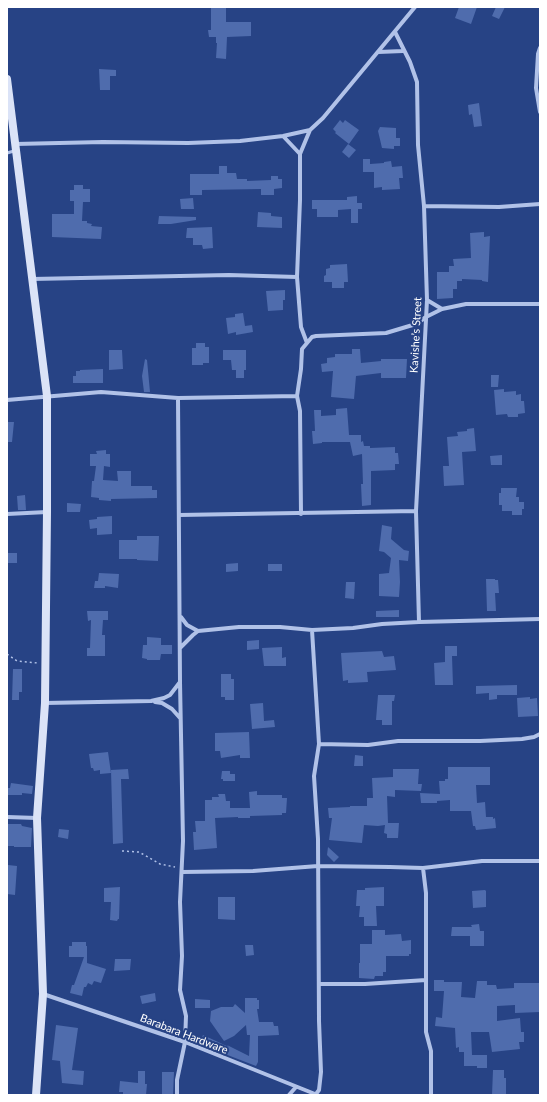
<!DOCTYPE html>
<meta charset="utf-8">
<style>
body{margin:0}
#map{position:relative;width:547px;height:1102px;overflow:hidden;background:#274385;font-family:Lato,sans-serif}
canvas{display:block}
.frame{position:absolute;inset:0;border:8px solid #fff;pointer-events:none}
</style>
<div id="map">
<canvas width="547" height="1102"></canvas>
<div class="frame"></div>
</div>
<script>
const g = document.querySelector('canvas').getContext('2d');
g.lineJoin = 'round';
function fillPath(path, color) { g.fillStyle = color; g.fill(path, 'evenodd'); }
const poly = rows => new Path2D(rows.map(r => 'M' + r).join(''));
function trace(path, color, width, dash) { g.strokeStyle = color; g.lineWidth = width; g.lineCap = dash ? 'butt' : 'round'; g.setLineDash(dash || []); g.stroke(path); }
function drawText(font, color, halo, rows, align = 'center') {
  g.font = font + ' Lato,sans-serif'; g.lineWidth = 4; g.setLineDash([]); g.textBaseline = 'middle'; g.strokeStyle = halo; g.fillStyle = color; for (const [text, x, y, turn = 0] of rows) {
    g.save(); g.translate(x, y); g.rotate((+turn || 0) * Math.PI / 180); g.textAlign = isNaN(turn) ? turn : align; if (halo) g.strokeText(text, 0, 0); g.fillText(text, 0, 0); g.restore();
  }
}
const building = poly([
 [211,7,226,7,226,22,251,22,251,36,227,37,226,59,216,58,217,43,216,43,216,37,209,37,208,30,211,30],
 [459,7,477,7,471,24,455,18],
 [496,7,505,7,499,19,492,16],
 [99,69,116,70,116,76,110,76,110,90,100,90],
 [479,103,482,126,474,127,472,114,469,115,468,105],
 [340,120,343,123,345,120,359,130,349,144,335,133,336,132,333,129],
 [380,127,396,128,396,138,400,138,400,146,394,146,394,149,382,148,378,131],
 [348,144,356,150,349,158,342,152],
 [363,159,370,159,370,164,384,163,384,162,391,161,392,167,402,166,403,178,399,178,400,189,382,190,382,187,374,188,374,172,363,172],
 [219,166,227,166,227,173,236,173,237,179,247,179,247,181,271,180,271,176,278,176,278,179,282,179,282,188,274,189,274,195,261,195,261,189,202,190,202,195,190,195,190,174,219,174],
 [74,185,83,185,83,189,90,189,90,202,83,202,82,221,87,221,87,223,92,224,91,226,102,227,101,239,52,237,52,214,74,214,74,201,70,201,70,190,74,190],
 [357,196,357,203,362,203,362,209,358,209,358,223,351,223,351,209,338,210,338,217,317,217,317,209,312,209,312,200,347,200,347,197],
 [193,198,194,209,181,209,180,199],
 [258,212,271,213,271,216,282,217,282,228,257,227],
 [159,216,196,217,196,220,171,224,158,224],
 [212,227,213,248,203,249,202,245,193,245,193,238,186,238,187,228],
 [484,232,484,237,490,236,488,282,482,281,482,280,462,279,462,281,457,281,457,289,453,289,453,298,437,299,437,272,449,272,449,266,454,266,453,259,471,258,470,233],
 [347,264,348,282,344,282,344,288,332,288,332,282,324,282,324,276,326,275,326,269,330,268,330,265],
 [285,290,285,300,283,300,283,310,268,311,266,291],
 [243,313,245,326,252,325,253,332,236,335,236,332,228,334,226,318,235,317,235,314],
 [196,343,205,343,205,347,209,347,209,363,203,363,203,365,192,365,192,348,196,348],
 [352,349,360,349,361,363,381,361,381,359,407,359,406,378,381,378,381,373,356,376,354,399,331,397,333,371,322,372,321,364,327,363,327,358,335,357,335,354,352,354],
 [109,350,122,350,123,369,109,370],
 [223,350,246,350,246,370,244,370,244,378,236,378,236,370,232,370,231,360,223,360],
 [145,359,147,360,150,392,144,392,142,376],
 [103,369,103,383,73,383,73,376,76,376,76,371,80,371,80,370],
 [491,375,499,375,498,387,491,387],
 [504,389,504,392,516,391,516,395,521,394,521,401,524,401,525,413,518,414,518,417,508,417,507,414,496,415,494,390],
 [347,408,349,435,361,435,361,442,363,441,364,446,370,446,370,448,395,447,395,453,398,453,399,464,395,464,395,470,371,471,371,505,362,506,361,484,363,484,362,454,353,456,350,442,322,442,322,443,313,444,312,431,315,431,314,410,321,410,321,416,336,415,336,409],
 [7,422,14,422,12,442,7,442],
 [474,428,476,451,462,452,464,485,444,486,443,466,449,466,447,437,458,436,457,432,467,431,467,429],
 [106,450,106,454,110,454,110,467,104,466,103,480,118,481,117,471,131,471,131,486,152,486,152,490,157,490,157,498,111,499,111,501,99,500,99,498,91,497,92,481,94,481,96,466,90,466,90,454,97,454,96,451],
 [502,455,502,465,491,465,490,456],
 [501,488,517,488,516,497,519,497,519,502,524,502,524,509,522,509,522,515,512,515,512,511,502,511,502,505,499,505,499,493,501,493],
 [25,495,26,510,18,510,17,496],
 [67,503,81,504,80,512,67,512],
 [112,516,112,534,97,535,97,528,90,529,89,520,97,519,97,517],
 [382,525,392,527,391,539,404,550,409,551,408,561,399,560,400,582,399,597,379,596,379,574,389,573,391,558,384,552,379,551],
 [137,536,159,536,158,561,137,560,137,559,119,559,119,540,137,540],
 [7,553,17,553,17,563,7,563],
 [238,563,238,571,226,572,226,564],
 [268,564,282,564,282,571,268,571],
 [99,573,119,574,118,588,105,586,105,588,94,588,95,581,98,581],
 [486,579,495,579,495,580,498,580,499,593,495,593,496,611,487,611],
 [346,582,355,582,354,599,345,598],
 [399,610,399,617,376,617,376,611],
 [87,611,108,611,108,620,103,620,102,635,105,635,105,656,87,656,87,648,90,648,91,620,88,621],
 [147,637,161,638,161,645,172,645,172,654,161,654,160,660,147,660,147,659,142,658,143,645,147,645],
 [259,640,259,649,247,650,247,641],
 [445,646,457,646,457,656,452,656,453,685,435,685,434,663,445,662],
 [282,647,282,658,286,657,286,666,264,666,262,648],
 [382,651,384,657,394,656,396,670,367,672,368,682,348,683,348,680,343,681,341,653],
 [13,669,22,669,22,692,19,692,19,700,12,700],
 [221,674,231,674,231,679,234,679,234,700,225,700,225,697,221,697],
 [517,685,517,695,497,695,497,699,489,700,489,693,476,694,476,686],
 [378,695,395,695,394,701,392,701,392,725,382,725,382,720,376,720],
 [530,697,530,699,537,698,538,716,518,717,517,698],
 [263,703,264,721,274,720,275,727,252,729,250,704],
 [249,732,250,758,240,758,240,755,221,758,220,751,215,751,215,733],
 [108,752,111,773,100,774,100,770,94,771,93,768,91,768,89,754],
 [355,755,363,756,363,766,354,766],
 [448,767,490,767,490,785,476,785,477,803,485,802,486,817,493,817,493,819,495,818,496,828,476,830,475,826,473,826,471,811,450,811,450,800,437,801,437,803,421,803,420,793,440,794,439,781,445,781,445,779,448,779],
 [128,769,129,779,121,779,123,843,113,844,111,770],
 [393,769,419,769,418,784,422,784,421,791,395,790,395,797,387,796,388,823,399,823,398,838,387,838,387,834,384,833,385,825,378,826,364,825,362,843,329,840,332,818,329,818,328,808,350,807,350,806,367,806,367,798,373,798,372,778,393,777],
 [222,771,230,771,230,774,235,774,235,781,223,781,223,779,221,779],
 [11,783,33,786,32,794,22,793,22,795,7,795,7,788,10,788],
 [257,791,257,795,282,795,282,798,287,798,286,813,282,813,282,815,250,816,250,818,238,818,238,817,215,818,217,848,194,850,193,832,196,832,195,821,205,821,205,800,212,800,212,797,219,797,218,794,225,794,226,801,230,801,230,808,250,808,249,792],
 [8,824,21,824,22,826,32,828,31,847,14,847,14,846,7,846],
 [59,829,69,830,68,839,58,837],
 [328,847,339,857,334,862,327,855],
 [8,865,17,866,15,895,7,894],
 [120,887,119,919,118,919,117,921,110,920,111,902,104,902,104,888],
 [384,887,384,906,376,906,377,926,364,926,364,917,359,917,360,906,356,906,357,890,365,890,365,888],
 [485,890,486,891,486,907,473,908,472,891],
 [218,897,235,897,235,920,218,919],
 [479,924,480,931,484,931,484,946,470,946,470,936,451,936,452,927,472,927,471,925],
 [372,930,385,930,385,935,401,934,402,941,411,940,411,954,409,954,409,956,386,956,386,972,383,972,383,976,375,976,374,979,359,978,359,963,360,963,360,944,372,944],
 [72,942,86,942,86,946,87,946,87,963,106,969,101,983,94,981,92,985,88,983,86,987,84,987,82,996,70,993,72,985,74,985,84,957,69,957,69,946,72,946],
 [245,945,253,945,254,955,246,956],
 [115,959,131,959,130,970,114,971],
 [434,980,444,980,444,982,462,982,461,997,475,998,477,981,487,981,487,985,496,985,497,989,514,988,514,983,540,983,540,1012,515,1013,515,1005,497,1006,497,1021,520,1018,521,1032,524,1032,524,1042,519,1042,520,1049,492,1052,489,1032,471,1032,472,1055,487,1055,487,1068,477,1068,477,1066,464,1066,464,1052,459,1052,459,1047,456,1048,455,1028,435,1026,436,1017,442,1018,444,991,434,991],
 [155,993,156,1001,142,1004,140,996],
 [245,998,257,998,257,1000,259,1000,259,1009,257,1009,259,1022,273,1022,274,1026,278,1026,279,1035,258,1036,258,1062,256,1066,199,1044,203,1035,229,1047,227,1045,249,1056,250,1035,247,1035,246,1025,234,1036,224,1041,210,1021,211,1011,221,1007,233,1007,235,1004,245,1013],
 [195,999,210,1000,210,1008,195,1008],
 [56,1025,78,1028,72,1070,84,1071,83,1085,62,1083,60,1061,52,1060],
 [493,1070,504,1070,504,1078,506,1078,506,1095,492,1095],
 [138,1071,145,1071,145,1084,147,1084,146,1095,123,1095,123,1092,119,1092,120,1081,138,1083],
 [162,1072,174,1072,173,1095,162,1095]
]);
const path = poly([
 [7,654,17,661,38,663],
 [122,851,139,852,160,864,175,867]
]);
const lane = poly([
 [7,153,14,151]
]);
const street = poly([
 [395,32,410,62,417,82,418,145,424,206,427,300,416,511,419,622],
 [540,48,538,54,536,88,540,112],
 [378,52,403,51],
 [283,136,300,154],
 [15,144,103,142,188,143,240,141,283,136,310,130,323,118,415,7],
 [424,206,499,207,540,204],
 [32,279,229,275,297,277],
 [427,300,442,309],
 [307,343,301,327,297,277,300,200,300,154,310,130],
 [297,396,300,411,301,514],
 [7,400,101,392,178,398,297,396,301,369,302,349,312,337,316,336,386,333,416,324,426,317,442,309,466,304,540,304],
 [7,514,47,512],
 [179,515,416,511],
 [181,617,187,625,198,631,239,627,280,627,312,630,353,628,382,624,419,622,540,619],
 [312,630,319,744,314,776,318,839,319,1021,321,1072,319,1090,316,1094,313,1094],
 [180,648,193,635,198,631],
 [155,702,162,703,172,709,180,718],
 [45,703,151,701,164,698,170,695,180,682],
 [319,744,368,745,398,741,480,741,522,739,534,737,540,734],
 [7,817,37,818],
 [423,868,426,893,426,1032,431,1051,431,1095],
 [182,872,253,871,318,866,390,867,423,868,482,861,540,861],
 [319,984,365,984,426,980],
 [43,994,185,1042,315,1094],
 [177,1095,177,1080,185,1042,186,1016,180,990,182,956,180,902,183,841,180,682,178,398],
 [289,1095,296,1087]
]);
const secondary = poly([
 [7,79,47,396,47,512,45,703,37,818,43,994,36,1095]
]);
const streetNames = [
 ["Kavishe’s Street",416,335,-87],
 ["Barabara Hardware",184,1034,21]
];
fillPath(building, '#4f6cad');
trace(path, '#b1c2e8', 1.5, [2, 3]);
trace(lane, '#b1c2e8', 3);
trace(street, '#b1c2e8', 4);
trace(secondary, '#dbe3f7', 8);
drawText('11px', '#fff', '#274385', streetNames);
</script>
